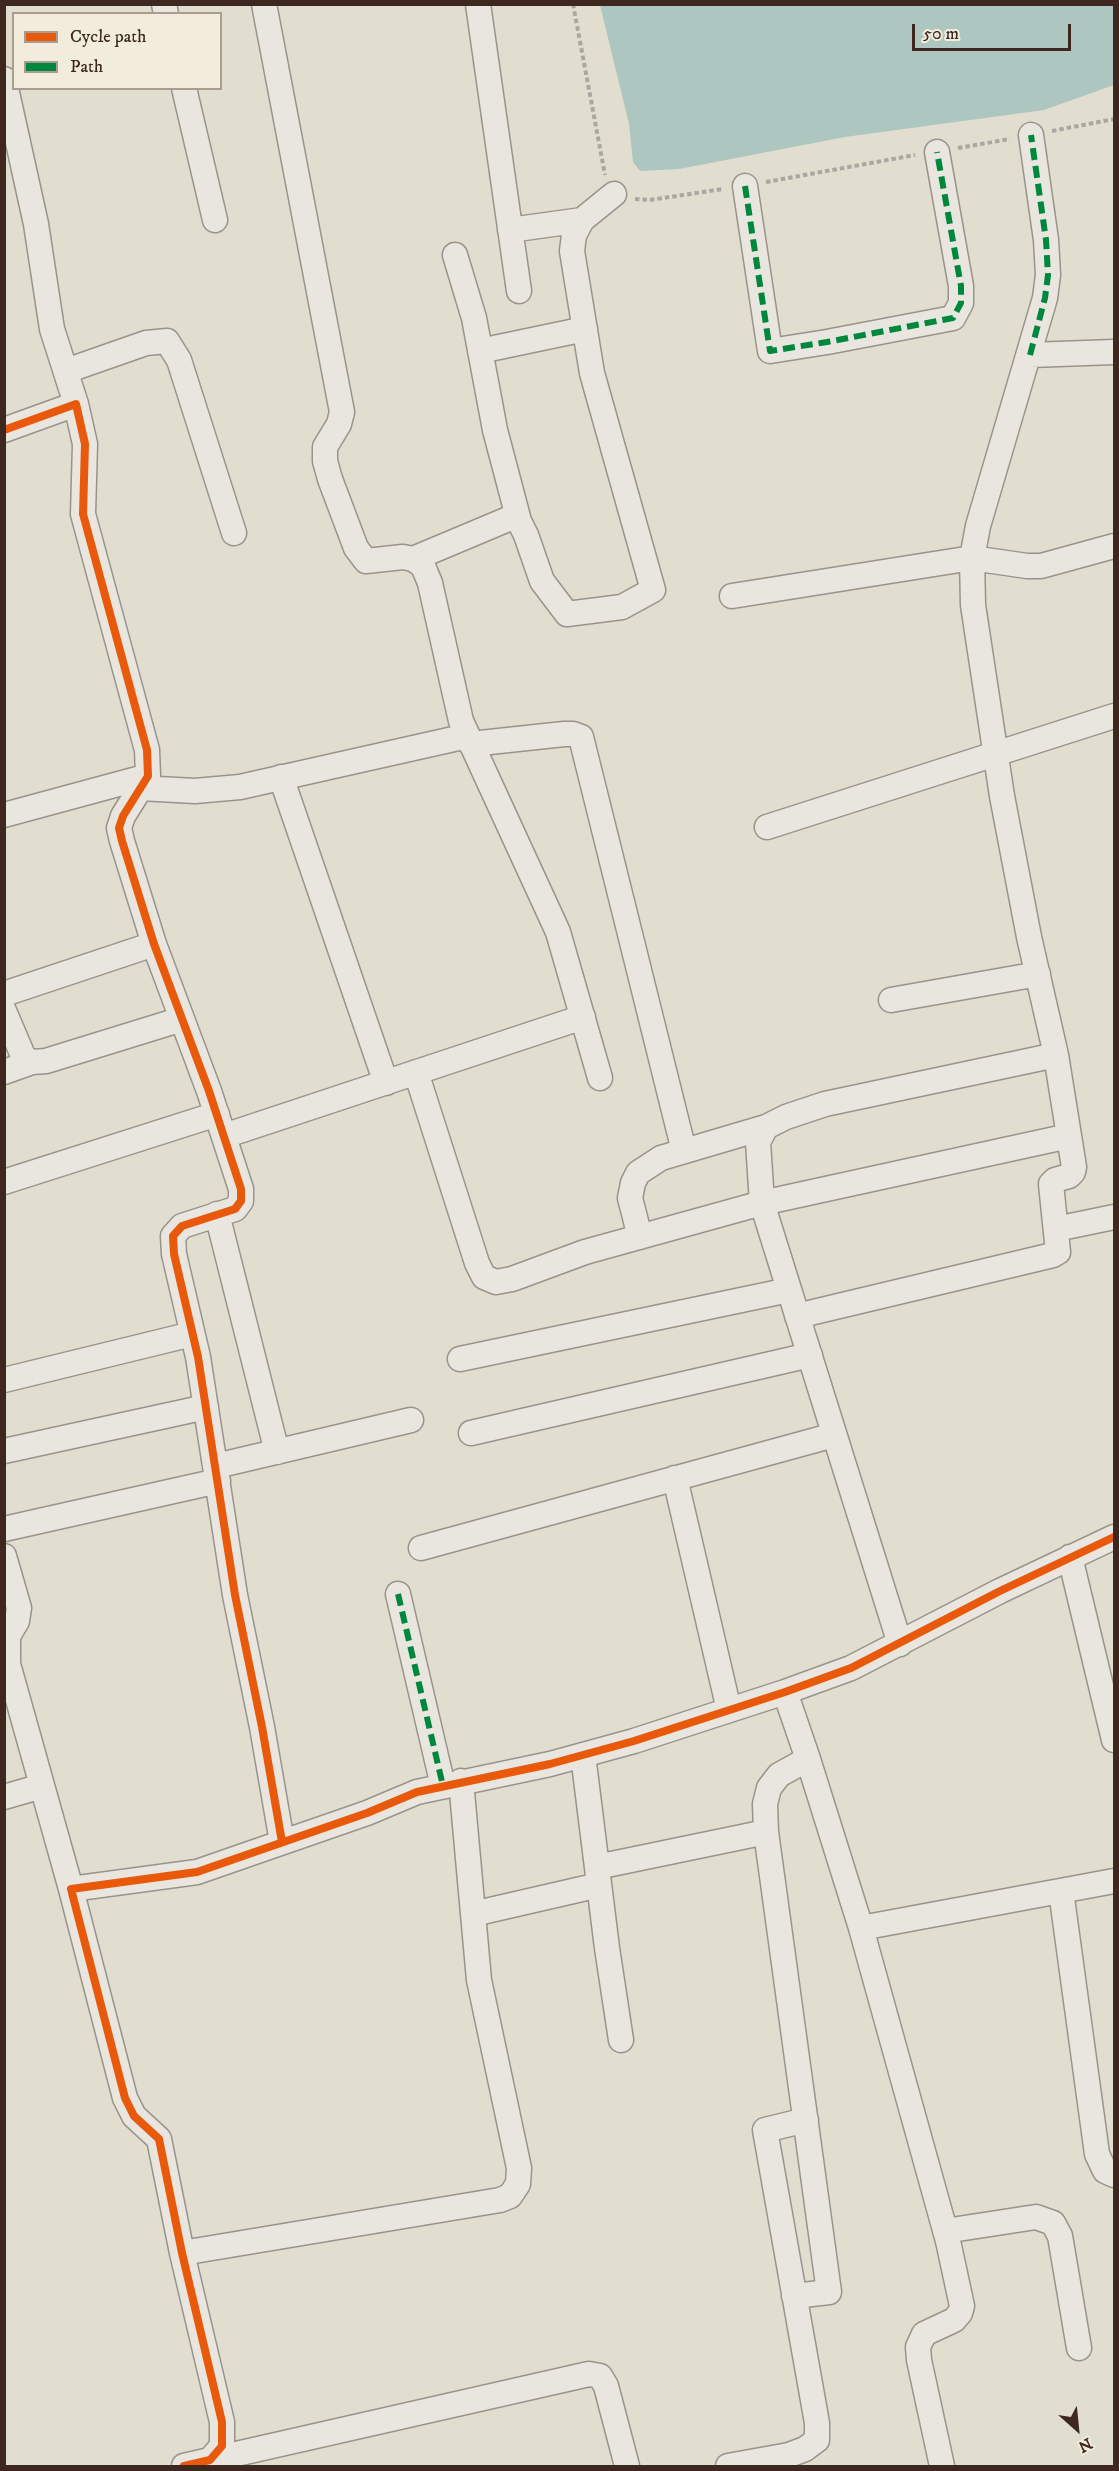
<!DOCTYPE html>
<style>
body{margin:0}
#map{position:relative;width:1119px;height:2471px;overflow:hidden;background:#e1ddcf;font-family:"IM FELL DW Pica",serif}
canvas{display:block}
.frame{position:absolute;inset:0;border:6px solid #3d271f;pointer-events:none}
.legend{position:absolute;left:12px;top:12px;width:210px;height:78px;box-sizing:border-box;background:#f1ecdb;border:2px solid #a99d90;margin:0;padding:8px 10px;list-style:none;font-size:18px;color:#3d271f}
.legend li{display:flex;align-items:center;gap:12px;height:30px}
.legend b{width:30px;border:2px solid #a99d90}
.north{position:absolute;left:1047px;top:2399px;width:60px;height:60px;-webkit-text-stroke:4px #f1ecdb;paint-order:stroke;rotate:153deg;font-size:16px;font-weight:700;line-height:24px;text-align:center;color:#3d271f}
.north::after{content:'';display:block;margin:auto;width:21px;height:27px;background:#3d271f;clip-path:polygon(50% 0,100% 100%,50% 72%,0 100%)}
.scale{position:absolute;left:912px;top:24px;width:159px;height:27px;box-sizing:border-box;border:3px solid #3d271f;border-top:0;padding-left:8px;font-size:18px;line-height:21px;white-space:nowrap;color:#3d271f;-webkit-text-stroke:4px #f1ecdb;paint-order:stroke}
</style>
<div id="map">
<canvas width="1119" height="2471"></canvas>
<div class="frame"></div>
<ul class="legend">
<li><b style="height:8px;background:#e8590c"></b>Cycle path</li>
<li><b style="height:8px;background:#00873e"></b>Path</li>
</ul>
<div class="north">N</div>
<div class="scale">50 m</div>
</div>
<script>
const g = document.querySelector('canvas').getContext('2d');
g.lineJoin = 'round';
function fillPath(path, color) { g.fillStyle = color; g.fill(path, 'evenodd'); }
const poly = rows => new Path2D(rows.map(r => 'M' + r).join(''));
function trace(path, color, width, dash) { g.strokeStyle = color; g.lineWidth = width; g.lineCap = dash ? 'butt' : 'round'; g.setLineDash(dash || []); g.stroke(path); }
const water = poly([
 [600,5,1114,5,1114,85,1044,110,845,137,679,169,640,171,633,162,629,124]
]);
const path = poly([
 [573,4,605,175],
 [1052,131,1114,119],
 [958,148,1010,139],
 [766,182,915,155],
 [635,199,650,200,723,189]
]);
const street = poly([
 [164,4,166,14],
 [264,4,342,412,339,424,325,447,325,461,330,479,356,548,366,561,403,557,413,559,423,566,430,583,461,721,558,932,600,1078],
 [478,4,519,291],
 [4,79,36,224,52,329,76,404],
 [184,88,215,220],
 [745,186,770,351,827,342,953,318,961,303,961,286,937,152],
 [510,230,582,220],
 [455,255,474,318,495,430,519,521],
 [480,351,585,329],
 [1030,355,1114,352],
 [66,371,146,343,167,341,179,360,234,533],
 [4,430,76,404,85,444,83,514,147,750,148,776,123,816,119,828,122,841,154,944,209,1091,241,1189,241,1201,235,1209,182,1226,173,1236,174,1254,198,1357,235,1595,262,1727,282,1842],
 [413,559,513,517,519,521,526,535,542,581,567,614,622,607,653,590,592,373,572,251,574,235,582,220,614,194],
 [732,596,972,558,1027,566,1041,566,1114,546],
 [471,744,564,734,573,734,581,737,684,1151],
 [281,777,386,1083],
 [140,788,195,791,240,787,467,736],
 [4,815,148,776],
 [767,827,1114,716],
 [4,994,154,944],
 [891,1000,1038,974],
 [4,1011,24,1058,32,1062,46,1061,182,1019],
 [4,1072,32,1062],
 [416,1072,477,1263,484,1277,496,1282,512,1279,585,1252,762,1203,1069,1136],
 [224,1136,583,1017],
 [4,1182,217,1114],
 [217,1214,277,1452],
 [1056,1229,1114,1217],
 [640,1237,630,1198,633,1183,638,1173,661,1158,766,1127],
 [797,1316,1053,1255,1058,1252,1051,1184,1055,1180,1069,1176,1073,1172,1074,1167,1056,1055,1029,937,1002,796,973,605,972,558,978,526,1045,298,1048,275,1046,240,1031,135],
 [460,1359,789,1290],
 [4,1380,192,1334],
 [471,1433,810,1355],
 [4,1451,206,1407],
 [216,1466,411,1420],
 [675,1478,729,1710],
 [4,1529,218,1481],
 [421,1548,834,1435],
 [4,1556,19,1608,17,1621,8,1636,8,1664,71,1889],
 [1070,1557,1114,1740],
 [398,1594,443,1786],
 [900,1644,762,1203,758,1142,766,1127,786,1117,825,1104,1056,1055],
 [785,1692,808,1759,861,1928,948,2241,962,2306,960,2313,954,2320,924,2334,918,2347,919,2360,942,2466],
 [583,1755,607,1948,621,2040],
 [4,1797,42,1786],
 [597,1867,766,1832],
 [1061,1891,1097,2154,1105,2171,1114,2175],
 [473,1914,599,1885],
 [861,1928,1114,1881],
 [945,2231,1036,2217,1053,2223,1060,2236,1079,2348],
 [182,2253,500,2200,510,2196,518,2184,519,2168,479,1980,461,1781],
 [794,2296,829,2292,766,1832,765,1804,769,1788,779,1775,808,1759],
 [210,2460,589,2374,600,2376,606,2386,627,2466],
 [184,2466,210,2460,222,2446,222,2422,182,2253,159,2139,134,2116,125,2098,71,1889,197,1872,367,1813,417,1792,550,1764,634,1741,785,1692,851,1668,1000,1591,1114,1537],
 [728,2466,789,2455,805,2449,817,2440,817,2423,765,2130,806,2120]
]);
const quiet = poly([
 [745,186,770,351,827,342,953,318,961,303,961,286,937,152],
 [1030,355,1045,298,1048,275,1046,240,1031,135],
 [398,1594,443,1786]
]);
const cycleway = poly([
 [4,430,76,404,85,444,83,514,147,750,148,776,123,816,119,828,122,841,154,944,209,1091,241,1189,241,1201,235,1209,182,1226,173,1236,174,1254,198,1357,235,1595,262,1727,282,1842],
 [184,2466,210,2460,222,2446,222,2422,182,2253,159,2139,134,2116,125,2098,71,1889,197,1872,367,1813,417,1792,550,1764,634,1741,785,1692,851,1668,1000,1591,1114,1537]
]);
fillPath(water, '#aec6c0');
trace(street, '#99948b', 27);
trace(path, '#aba7a0', 4, [4.5, 3]);
trace(street, '#e9e6df', 24);
trace(quiet, '#00873e', 6, [12, 6]);
trace(cycleway, '#e8590c', 8);
</script>
